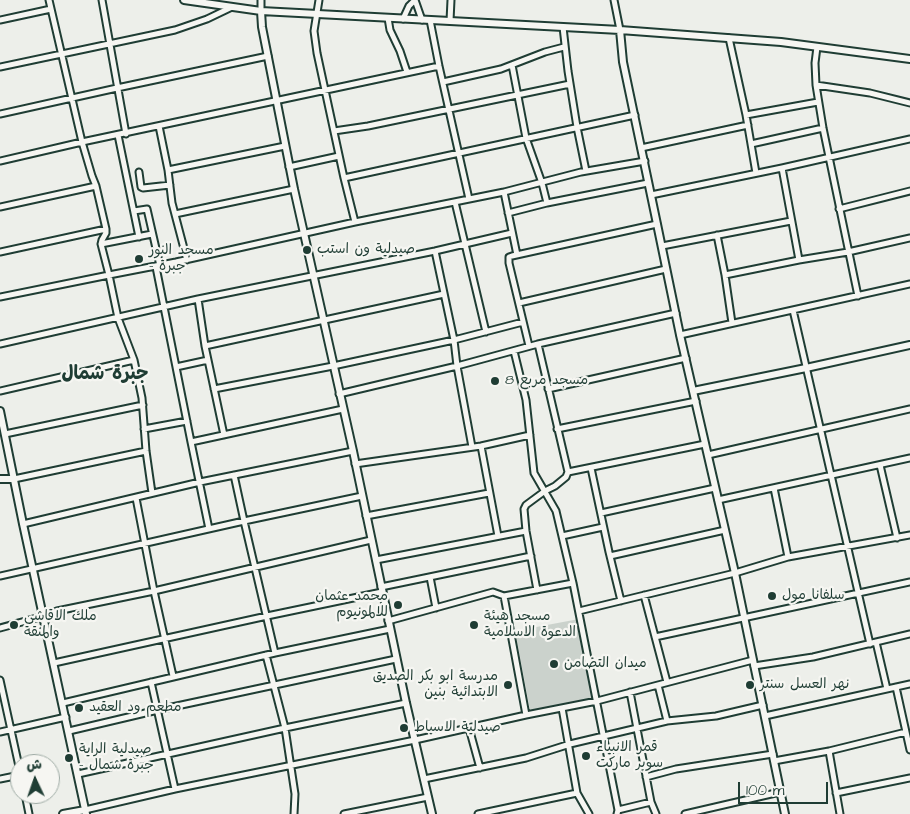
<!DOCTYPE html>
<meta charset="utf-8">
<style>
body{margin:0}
#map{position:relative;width:910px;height:814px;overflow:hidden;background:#edefea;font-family:"Architects Daughter","Playpen Sans Arabic",sans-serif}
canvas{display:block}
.north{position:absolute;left:10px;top:754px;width:50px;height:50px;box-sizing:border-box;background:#f6f6f2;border:1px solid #a0aca6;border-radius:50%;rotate:357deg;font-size:14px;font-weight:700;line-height:20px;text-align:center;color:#1f3d34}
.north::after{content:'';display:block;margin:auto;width:18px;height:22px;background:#1f3d34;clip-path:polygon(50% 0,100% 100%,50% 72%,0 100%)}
.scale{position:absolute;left:738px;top:782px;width:90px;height:22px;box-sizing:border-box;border:2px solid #1f3d34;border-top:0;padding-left:6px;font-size:15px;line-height:18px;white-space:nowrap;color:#1f3d34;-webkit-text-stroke:4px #f6f6f2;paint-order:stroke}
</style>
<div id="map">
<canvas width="910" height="814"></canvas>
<div class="north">ش</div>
<div class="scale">100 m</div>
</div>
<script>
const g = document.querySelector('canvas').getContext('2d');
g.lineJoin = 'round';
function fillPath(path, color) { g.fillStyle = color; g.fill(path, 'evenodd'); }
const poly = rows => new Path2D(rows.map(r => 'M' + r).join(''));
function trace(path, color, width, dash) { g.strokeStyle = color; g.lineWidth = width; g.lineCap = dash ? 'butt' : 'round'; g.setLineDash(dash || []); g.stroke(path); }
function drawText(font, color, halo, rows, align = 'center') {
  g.font = font + ' "Architects Daughter","Playpen Sans Arabic",sans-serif'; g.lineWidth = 4.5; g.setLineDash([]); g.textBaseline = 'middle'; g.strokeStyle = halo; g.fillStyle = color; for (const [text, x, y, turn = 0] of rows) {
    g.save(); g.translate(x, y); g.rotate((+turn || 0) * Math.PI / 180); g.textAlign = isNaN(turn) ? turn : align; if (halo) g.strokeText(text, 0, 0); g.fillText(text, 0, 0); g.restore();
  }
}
const green = poly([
 [579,619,593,698,530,710,515,631]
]);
const minor = poly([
 [49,0,82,142,92,176,96,186,106,229,106,233,102,240,101,244,109,275,118,318,134,360,142,398,146,451,152,493],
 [102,0,126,134],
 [319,0,314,31,317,53,344,178,355,222],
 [415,0,422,20],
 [614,0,620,30],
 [261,11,261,0],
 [388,18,390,30,400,51,407,72],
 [403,19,409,6,415,0],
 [0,20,51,9],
 [430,20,439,66,469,199],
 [450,21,451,0],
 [563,27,568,71,577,127,586,171],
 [729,38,746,115,756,173],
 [817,47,815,63,816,85,823,128,858,296],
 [512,65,526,138,542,183,547,203],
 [0,67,175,30,207,19,232,7],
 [443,82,501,69,545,52,564,47],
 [816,85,870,93,910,103],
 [0,114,117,88,268,56],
 [746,115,818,102],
 [159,126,168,170,172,203,187,260],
 [334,131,368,126,570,84],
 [118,135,139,237],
 [751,144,823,128],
 [641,148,748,125],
 [0,161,82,142,439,66],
 [289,167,339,156],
 [782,168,799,260],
 [168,170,285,146],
 [139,172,141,187,143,188,170,185],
 [344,178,635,115],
 [504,192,517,255],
 [651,195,782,168,910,139],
 [455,202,486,332],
 [0,207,96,186],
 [839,209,910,191],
 [134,211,147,209,160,266],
 [508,213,547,203,648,183],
 [175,214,294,189],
 [717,235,725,275,732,323],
 [101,244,152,234],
 [662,246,791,221],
 [435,251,454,340,457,366,472,447],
 [0,252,106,229],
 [156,267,191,442,209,529],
 [725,275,799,260,848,252,910,238],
 [0,297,109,275,176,262,355,222,504,192,581,172,645,161],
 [198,299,205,346,224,435],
 [519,303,666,269],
 [793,310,870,644],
 [680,335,910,284],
 [0,344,198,299,435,251,512,233],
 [205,346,444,294],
 [529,346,509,263,509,257,512,256,657,224],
 [514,351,526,400,534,473,556,511,573,583],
 [176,367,208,360],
 [214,389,333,366,454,340,523,322],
 [548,389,686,358],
 [0,391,134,360],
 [339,394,457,366,538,344,676,313],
 [144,429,187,421],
 [557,429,696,401],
 [5,434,143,405],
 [191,442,343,409],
 [481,446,498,536],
 [708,455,910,409],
 [355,464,481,446,530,435],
 [880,465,897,538],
 [591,468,609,552,621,601],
 [568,472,705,444],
 [234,475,244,521,275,653],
 [14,479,146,451],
 [774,488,788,557],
 [136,498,154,591,173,676],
 [718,500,910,458],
 [601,513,715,488],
 [366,516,489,493],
 [23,524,200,482,353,451],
 [562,536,603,527],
 [610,556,725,530],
 [376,560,526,531],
 [0,576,244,521,362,496],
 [430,577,436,608],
 [381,587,531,556],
 [537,590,526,531,524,509,526,505,545,491,555,486,566,477,568,472,538,344],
 [644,595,667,682],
 [504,596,526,715],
 [579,611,735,573,788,557,910,535],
 [388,621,493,592,504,596,573,583,618,810,617,814],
 [0,628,44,616,57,611,154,591,371,540],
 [655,637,910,582],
 [876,642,887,689],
 [266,655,285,728,295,794,294,814],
 [54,663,267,616,382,592],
 [754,666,813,657,910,634],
 [0,680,20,771],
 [151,682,175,789],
 [658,685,667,721],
 [896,687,910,750],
 [630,692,651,802,656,814],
 [63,703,275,653,390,629],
 [562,708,577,793,589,814],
 [765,716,910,684],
 [469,728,480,768],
 [69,731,158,710,396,659],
 [0,732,66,717],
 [829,751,840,814],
 [774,761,829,751,906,732],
 [78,774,285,728,406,703],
 [646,777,676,769,773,754],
 [0,779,20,775],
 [424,779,526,758,570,744,667,721,716,716,763,705],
 [836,793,910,778],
 [25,794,29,814],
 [85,810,175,789,415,740,526,715,597,701,753,660],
 [618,810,651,802],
 [344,814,428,797],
 [478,814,577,793],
 [685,814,780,792]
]);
const tertiary = poly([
 [184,0,261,11,620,30,781,42,910,59],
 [261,11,262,27,294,189,353,451,406,703,432,814],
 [620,30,623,62,657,224,680,335,735,573,785,814],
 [693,391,806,368,910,345],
 [0,411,23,524,86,814],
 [0,479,14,479],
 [63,814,85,810]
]);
const markers = [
 [307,250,5,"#1f3d34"],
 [139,259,5,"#1f3d34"],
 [495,381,5,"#1f3d34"],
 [772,596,5,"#1f3d34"],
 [398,605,5,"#1f3d34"],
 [14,625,5,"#1f3d34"],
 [474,625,5,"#1f3d34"],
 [554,664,5,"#1f3d34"],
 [508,685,5,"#1f3d34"],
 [750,685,5,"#1f3d34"],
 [79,708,5,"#1f3d34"],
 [404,728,5,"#1f3d34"],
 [586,756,5,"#1f3d34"],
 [69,758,5,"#1f3d34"]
];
const poiNames = [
 ["صيدلية ون استب",317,250],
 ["مسجد النور",149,251],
 ["- جبرة",149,267],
 ["مسجد مربع 8",505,381],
 ["سلفانا مول",782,596],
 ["محمد عثمان",388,597,"right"],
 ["للالمونيوم",388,613,"right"],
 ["ملك الاقاشي",24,617],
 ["والمنقة",24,633],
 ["مسجد هيئة",484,617],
 ["الدعوة الاسلامية",484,633],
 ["ميدان التضامن",564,664],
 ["مدرسة ابو بكر الصديق",498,677,"right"],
 ["الابتدائية بنين",498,693,"right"],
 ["نهر العسل سنتر",760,685],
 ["مطعم ود العقيد",89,708],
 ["صيدلية الاسباط",414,728],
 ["قمر الانبياء",596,748],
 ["سوبر ماركت",596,764],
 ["صيدلية الراية",79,750],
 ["- جبرة شمال",79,766]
];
const districtNames = [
 ["جبرة شمال",105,375]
];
fillPath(green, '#cbd2cc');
trace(minor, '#1f3d34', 9);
trace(tertiary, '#1f3d34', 10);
trace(minor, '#f6f6f2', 5);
trace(tertiary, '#f6f6f2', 6);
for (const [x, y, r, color] of markers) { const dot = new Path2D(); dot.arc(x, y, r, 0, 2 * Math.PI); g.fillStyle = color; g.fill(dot); trace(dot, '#f6f6f2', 2); }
drawText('14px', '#1f3d34', '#f6f6f2', poiNames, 'left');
drawText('bold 19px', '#1f3d34', '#f6f6f2', districtNames);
</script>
